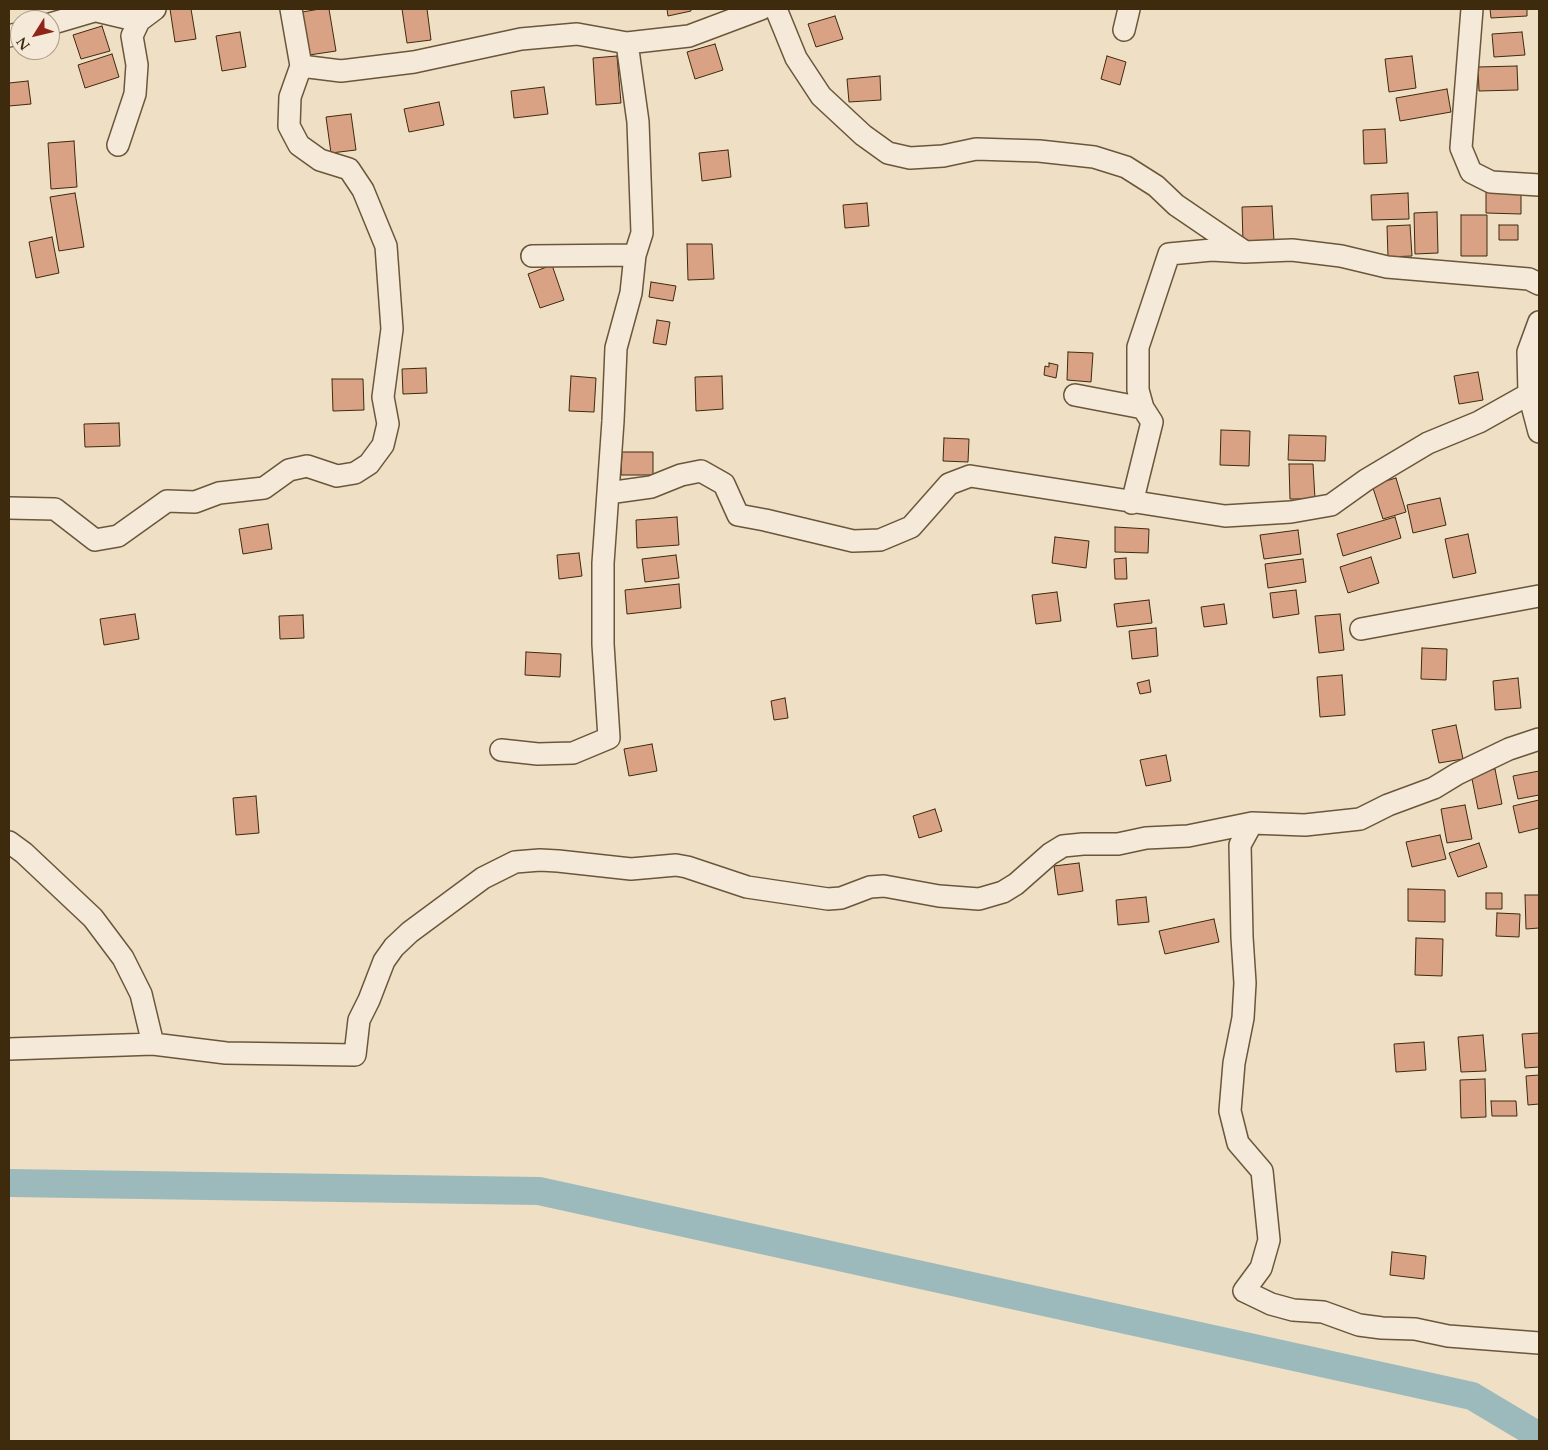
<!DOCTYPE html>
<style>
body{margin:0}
#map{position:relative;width:1548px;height:1450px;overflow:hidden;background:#efdfc4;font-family:Cardo,serif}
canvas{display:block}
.frame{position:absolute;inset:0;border:10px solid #3e2a0c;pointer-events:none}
.north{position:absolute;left:10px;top:10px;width:50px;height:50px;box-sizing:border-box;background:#f5ead9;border:1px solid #ac9d87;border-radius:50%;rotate:234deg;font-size:14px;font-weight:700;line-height:20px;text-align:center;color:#3e2a0c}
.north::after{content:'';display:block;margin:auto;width:18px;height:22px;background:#8f2418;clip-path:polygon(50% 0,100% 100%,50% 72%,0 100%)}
</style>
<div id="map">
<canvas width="1548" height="1450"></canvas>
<div class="frame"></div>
<div class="north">N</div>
</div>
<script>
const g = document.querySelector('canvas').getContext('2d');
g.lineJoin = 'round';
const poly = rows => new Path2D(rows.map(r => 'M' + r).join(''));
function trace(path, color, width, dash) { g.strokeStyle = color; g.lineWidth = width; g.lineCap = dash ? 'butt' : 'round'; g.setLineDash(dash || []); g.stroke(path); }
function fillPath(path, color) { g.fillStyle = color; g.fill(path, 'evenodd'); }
const river = poly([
 [9,1183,539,1191,1472,1396,1539,1436]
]);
const building = poly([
 [170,9,191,9,196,39,175,42,170,9],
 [320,9,329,9,336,51,309,55,302,12,320,9],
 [402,9,427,9,431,40,407,43,402,9],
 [667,9,691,9,691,11,668,16,667,9],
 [1490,9,1527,9,1527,16,1491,18,1490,9],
 [835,16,843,39,816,47,808,24,835,16],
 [102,26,110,51,81,59,73,35,102,26],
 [240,32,246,67,222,71,216,36,240,32],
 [1522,32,1525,55,1494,57,1492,34,1522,32],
 [715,44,723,70,695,79,687,52,715,44],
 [112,54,119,77,85,88,78,65,112,54],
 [617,56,621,103,596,105,593,58,617,56],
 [1107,56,1126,62,1120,85,1101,79,1107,56],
 [1412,56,1416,88,1389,92,1385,59,1412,56],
 [1517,66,1518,90,1479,91,1478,67,1517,66],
 [880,76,881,100,849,102,847,79,880,76],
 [28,81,31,104,9,106,9,83,28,81],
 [544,87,548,114,514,118,511,91,544,87],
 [1447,89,1451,112,1400,121,1396,98,1447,89],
 [439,102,444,125,409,132,404,109,439,102],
 [351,114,356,150,331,153,326,117,351,114],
 [1385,129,1387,163,1364,164,1363,130,1385,129],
 [74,141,77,187,51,189,48,143,74,141],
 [728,150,731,177,702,181,699,153,728,150],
 [1486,191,1521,192,1521,214,1486,213,1486,191],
 [75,193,84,247,59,251,50,197,75,193],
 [1408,193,1409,219,1372,220,1371,195,1408,193],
 [867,203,869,226,845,228,843,205,867,203],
 [1272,206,1274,241,1243,242,1242,207,1272,206],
 [1437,212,1438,253,1415,254,1414,213,1437,212],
 [1461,215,1487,215,1487,256,1461,256,1461,215],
 [1410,225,1412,256,1388,257,1387,226,1410,225],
 [1499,225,1518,225,1518,240,1499,240,1499,225],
 [52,237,59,273,36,278,29,242,52,237],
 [687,244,712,244,714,279,688,280,687,244],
 [552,265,564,300,540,308,528,274,552,265],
 [651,282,676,286,673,301,649,297,651,282],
 [657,320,670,322,666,345,653,343,657,320],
 [1068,352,1093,353,1091,382,1067,380,1068,352],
 [1049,363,1058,365,1056,378,1044,375,1045,366,1049,367,1049,363],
 [426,368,427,393,403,394,402,369,426,368],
 [1478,372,1483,400,1459,404,1454,376,1478,372],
 [571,376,596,378,594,412,569,411,571,376],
 [722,376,723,409,696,411,695,377,722,376],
 [332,379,363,379,364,410,333,411,332,379],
 [119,423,120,446,85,447,84,424,119,423],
 [1221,430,1250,431,1249,466,1220,465,1221,430],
 [1289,435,1326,436,1325,461,1288,460,1289,435],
 [944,438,969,439,968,462,943,461,944,438],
 [622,452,653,452,653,475,621,475,622,452],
 [1289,464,1313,464,1315,499,1290,499,1289,464],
 [1396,478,1406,512,1383,519,1372,485,1396,478],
 [1440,498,1446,525,1413,533,1407,505,1440,498],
 [677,517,679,545,637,548,636,520,677,517],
 [1395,517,1401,538,1343,556,1337,534,1395,517],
 [268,524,272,549,243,554,239,529,268,524],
 [1115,527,1149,529,1148,553,1115,552,1115,527],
 [1298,530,1301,554,1264,559,1260,535,1298,530],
 [1468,534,1476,573,1453,578,1445,539,1468,534],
 [1055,537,1089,541,1086,568,1052,563,1055,537],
 [579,553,582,576,559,579,557,555,579,553],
 [676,555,679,578,645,582,642,559,676,555],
 [1371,557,1379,583,1348,593,1340,567,1371,557],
 [1126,558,1127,579,1115,579,1114,559,1126,558],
 [1303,559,1306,582,1268,588,1265,564,1303,559],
 [679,584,681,608,627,614,625,590,679,584],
 [1296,590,1299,614,1273,618,1270,593,1296,590],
 [1057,592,1061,621,1036,624,1032,595,1057,592],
 [1149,600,1152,623,1117,627,1114,604,1149,600],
 [1224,604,1227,624,1204,627,1201,607,1224,604],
 [135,614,139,639,104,645,100,619,135,614],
 [1340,614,1344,650,1319,653,1315,616,1340,614],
 [303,615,304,638,280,639,279,616,303,615],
 [1156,628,1158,656,1132,659,1129,631,1156,628],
 [1422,648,1447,649,1446,680,1421,679,1422,648],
 [526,652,561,654,560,677,525,675,526,652],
 [1342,675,1345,715,1320,717,1317,677,1342,675],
 [1518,678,1521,708,1495,710,1493,681,1518,678],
 [1149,680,1151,692,1140,694,1137,683,1149,680],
 [785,698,788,718,774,720,771,701,785,698],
 [1456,725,1463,759,1439,763,1432,730,1456,725],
 [652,744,657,771,629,776,624,749,652,744],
 [1166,755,1171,781,1146,786,1140,760,1166,755],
 [1495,769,1502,804,1478,809,1471,774,1495,769],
 [1539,771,1539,795,1518,799,1513,776,1539,771],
 [256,796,259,833,236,835,233,798,256,796],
 [1539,800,1539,828,1519,833,1513,806,1539,800],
 [1465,805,1472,839,1447,843,1441,809,1465,805],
 [935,809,942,831,919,838,913,816,935,809],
 [1440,835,1446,859,1412,867,1406,842,1440,835],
 [1479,843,1487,867,1458,877,1449,853,1479,843],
 [1079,863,1083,891,1058,895,1054,866,1079,863],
 [1408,889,1445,890,1445,922,1408,921,1408,889],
 [1486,893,1502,893,1502,909,1486,909,1486,893],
 [1525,895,1539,895,1539,928,1526,929,1525,895],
 [1146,897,1149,922,1118,925,1116,900,1146,897],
 [1497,913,1520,914,1519,937,1496,936,1497,913],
 [1214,919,1219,942,1165,954,1159,931,1214,919],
 [1416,938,1443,939,1442,976,1415,975,1416,938],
 [1539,1033,1539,1067,1525,1068,1522,1034,1539,1033],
 [1483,1035,1486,1071,1461,1072,1458,1037,1483,1035],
 [1424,1042,1426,1070,1396,1072,1394,1044,1424,1042],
 [1539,1075,1539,1104,1528,1105,1526,1076,1539,1075],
 [1485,1079,1486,1117,1461,1118,1460,1080,1485,1079],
 [1491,1101,1516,1101,1517,1116,1492,1116,1491,1101],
 [1392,1252,1426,1256,1424,1279,1390,1275,1392,1252]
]);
const minor = poly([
 [291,9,301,66,341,71,414,62,521,39,577,34,627,43],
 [776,9,796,58,821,96,863,135,888,153,910,158,943,156,976,149,1039,151,1094,157,1126,167,1156,186,1176,205,1245,252,1292,250,1341,256,1387,267,1529,279,1539,284],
 [1472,9,1461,148,1471,172,1491,182,1539,185],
 [97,11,139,21],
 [50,24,101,9],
 [1124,30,1129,9],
 [9,36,20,33],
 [118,145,135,94,137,65,132,36,139,21,155,9],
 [532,256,635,255],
 [1539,322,1528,352,1529,394,1539,432],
 [1075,395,1143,408],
 [608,493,651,487,681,475,701,471,724,484,738,515,765,520,853,541,880,540,911,527,949,484,970,476,1225,516,1291,512,1331,505,1366,480,1428,443,1479,422,1529,394],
 [1132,503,1152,422,1143,408,1138,390,1138,347,1169,254,1212,250,1245,252],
 [9,508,55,509,95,540,118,536,167,501,195,502,219,493,264,488,289,470,307,466,337,476,355,473,369,464,383,445,388,424,383,397,392,329,386,246,363,190,349,169,320,160,299,145,289,126,290,97,301,66],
 [1361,629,1539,596],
 [501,750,538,754,573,753,609,738,603,644,603,563,613,421,616,348,631,293,635,255,642,233,638,122,627,43,689,36,761,9],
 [1252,823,1240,845,1242,937,1245,983,1243,1018,1234,1063,1230,1111,1238,1143,1262,1171,1269,1240,1261,1268,1244,1291,1271,1304,1293,1310,1323,1312,1359,1325,1382,1328,1415,1329,1448,1336,1539,1343],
 [9,842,24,853,93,918,123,958,141,994,153,1044],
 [9,1049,153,1044,226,1053,355,1055,359,1020,369,1000,384,961,394,947,410,932,483,878,515,862,540,860,558,861,631,869,676,865,687,867,747,887,828,899,841,898,870,887,884,886,939,896,979,899,1003,892,1016,884,1050,854,1063,846,1083,844,1118,844,1146,838,1188,836,1252,823,1305,825,1360,819,1388,805,1434,788,1457,774,1509,749,1539,739]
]);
trace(river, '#9cbabc', 28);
fillPath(building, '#d9a285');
trace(building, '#3e2a0c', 1);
trace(minor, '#6a573a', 24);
trace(minor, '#f5ead9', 21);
</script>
